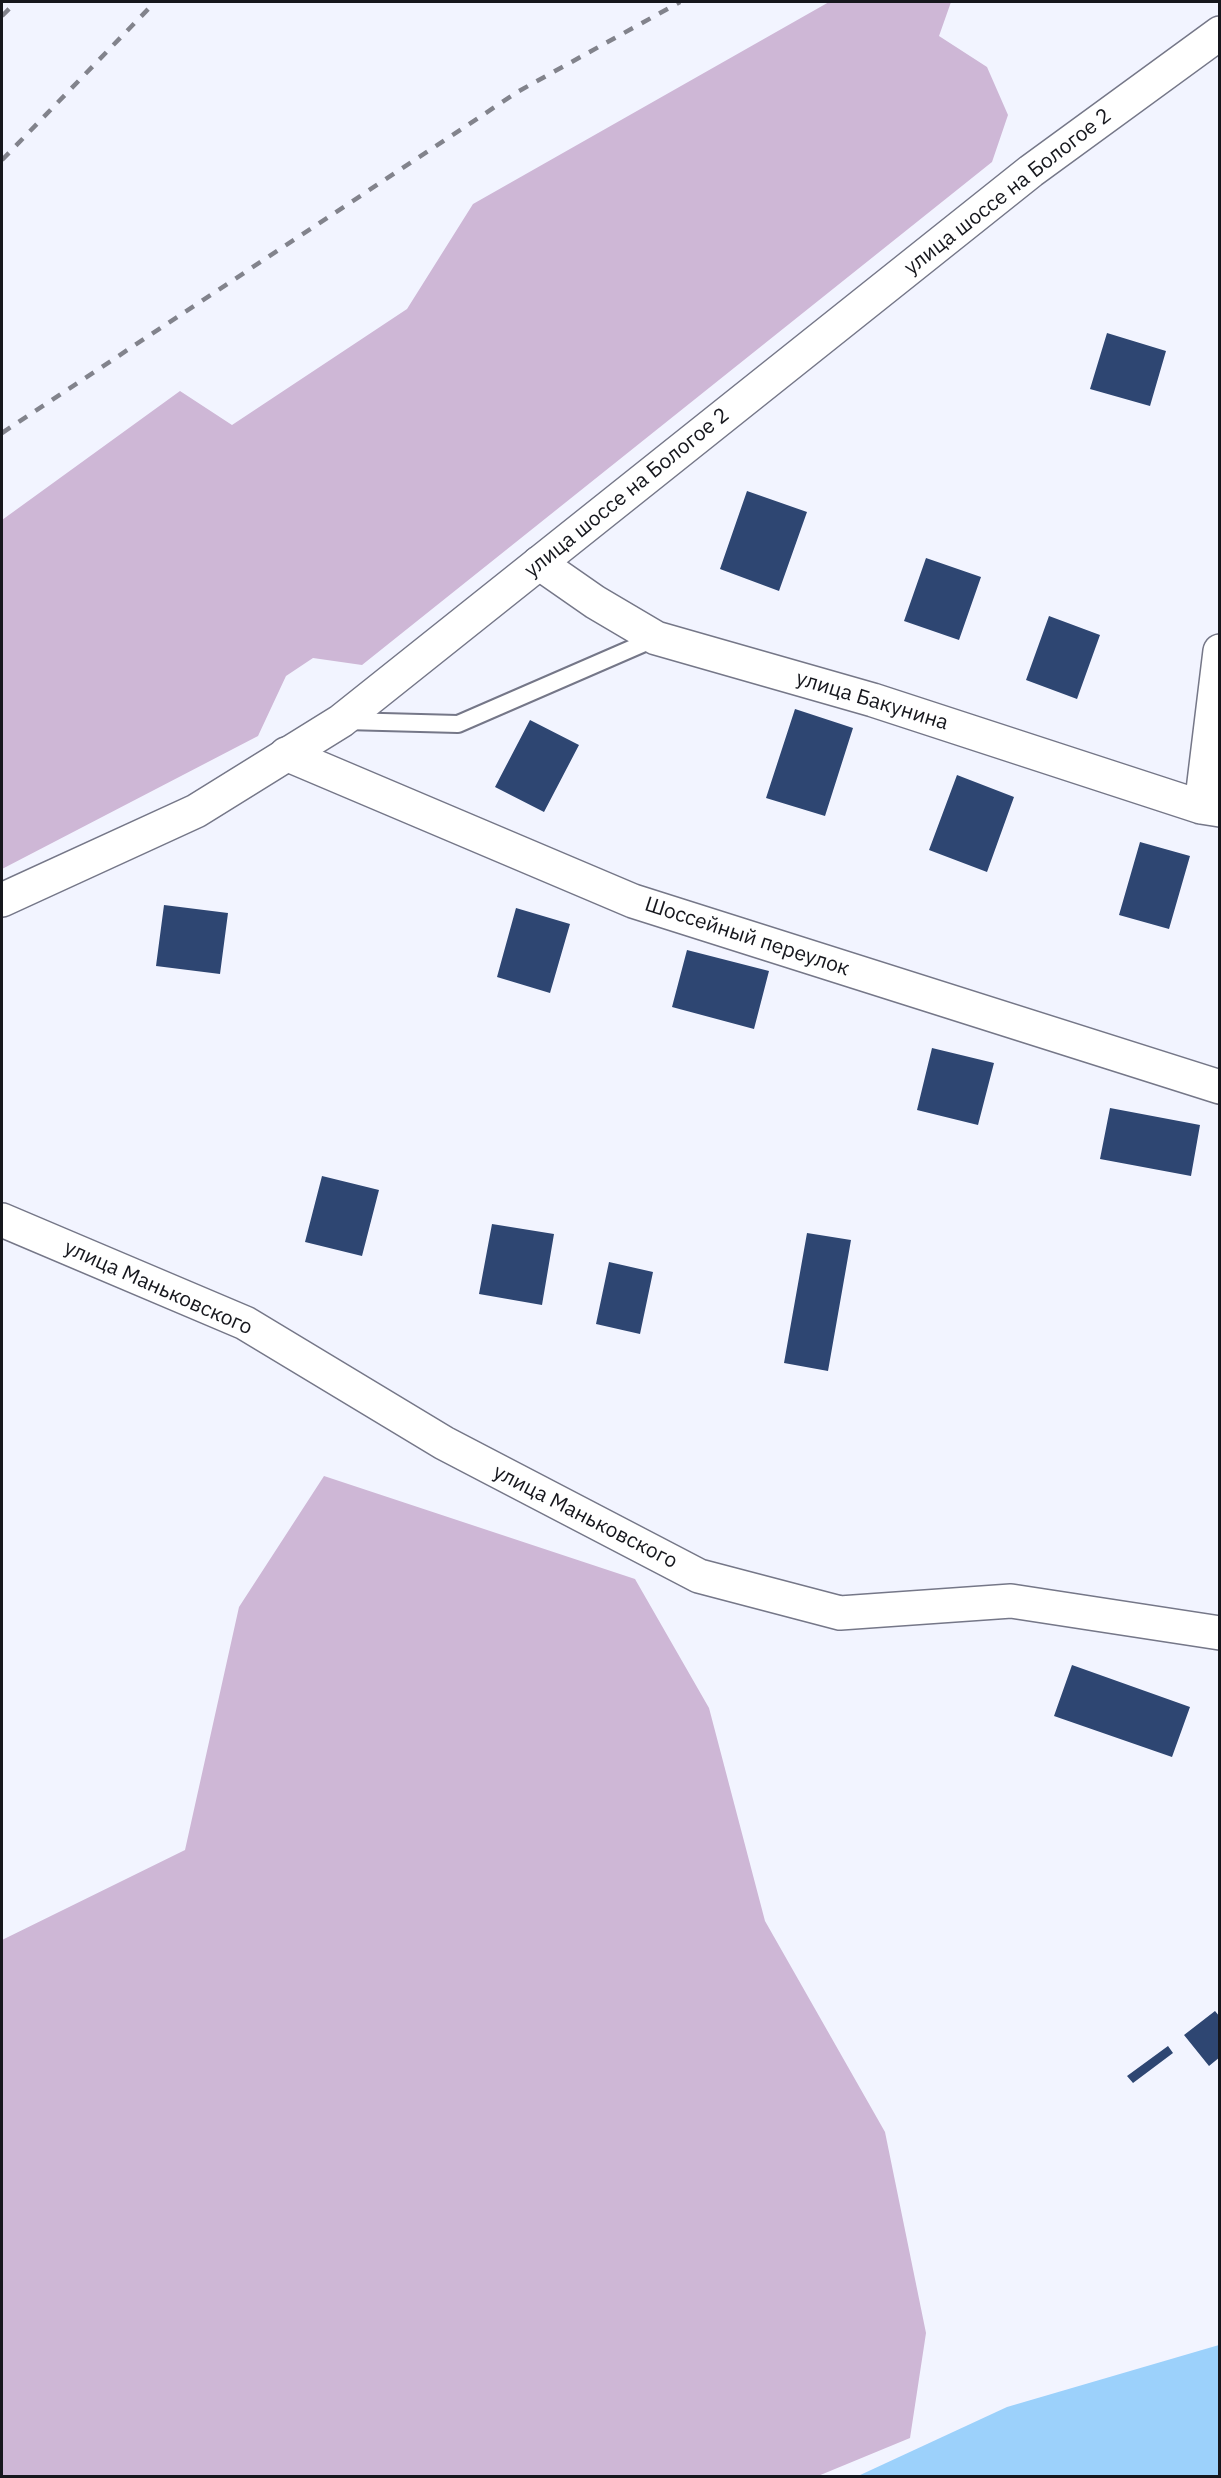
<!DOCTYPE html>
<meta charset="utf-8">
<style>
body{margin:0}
#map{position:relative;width:1221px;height:2478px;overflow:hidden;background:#f2f4ff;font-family:"IBM Plex Sans",sans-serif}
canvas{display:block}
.frame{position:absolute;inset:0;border:3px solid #16171d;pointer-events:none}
</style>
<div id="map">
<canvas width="1221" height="2478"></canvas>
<div class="frame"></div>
</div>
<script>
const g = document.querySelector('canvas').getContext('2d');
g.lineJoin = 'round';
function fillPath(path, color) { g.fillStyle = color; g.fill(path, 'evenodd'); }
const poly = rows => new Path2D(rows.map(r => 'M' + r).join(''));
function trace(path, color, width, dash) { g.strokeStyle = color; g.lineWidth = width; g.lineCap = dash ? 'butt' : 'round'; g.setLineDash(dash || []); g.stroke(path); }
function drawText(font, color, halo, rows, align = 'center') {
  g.font = font + ' "IBM Plex Sans",sans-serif'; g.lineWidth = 6; g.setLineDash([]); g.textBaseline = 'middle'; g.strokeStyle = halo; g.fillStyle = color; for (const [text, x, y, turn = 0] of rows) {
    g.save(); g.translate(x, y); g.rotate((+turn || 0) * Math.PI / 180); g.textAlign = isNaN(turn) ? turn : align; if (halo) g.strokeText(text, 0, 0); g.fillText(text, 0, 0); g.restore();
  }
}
const green = poly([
 [829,2,951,2,939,36,987,67,1008,115,992,162,362,665,313,658,286,676,258,736,2,869,2,520,180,391,232,425,407,309,473,204],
 [324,1476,635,1579,709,1708,765,1921,885,2132,926,2333,910,2438,818,2476,2,2476,2,1940,185,1850,239,1607]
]);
const water = poly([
 [1219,2345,1219,2476,858,2476,1007,2407]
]);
const building = poly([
 [1107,333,1166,351,1150,406,1090,389],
 [747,491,807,512,779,591,720,569],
 [926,558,981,577,959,640,904,621],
 [1049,616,1100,635,1077,699,1026,680],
 [795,709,853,728,825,816,766,798],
 [530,720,579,745,544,812,495,787],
 [957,775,1014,797,987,872,929,850],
 [1140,842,1190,856,1169,929,1119,915],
 [164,905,228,913,220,974,156,966],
 [516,908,570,924,550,993,497,977],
 [687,950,769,971,754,1029,672,1007],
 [932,1048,994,1063,978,1125,917,1110],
 [1110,1108,1200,1125,1191,1176,1100,1159],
 [322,1176,379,1190,362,1256,305,1242],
 [492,1224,554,1234,542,1305,479,1294],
 [807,1233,851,1240,828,1371,784,1363],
 [609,1262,653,1272,640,1334,596,1324],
 [1072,1665,1190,1707,1172,1757,1054,1716],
 [1215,2011,1220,2017,1220,2057,1209,2066,1184,2035],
 [1168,2046,1173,2053,1133,2083,1127,2076]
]);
const lane = poly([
 [345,721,458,724,656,638]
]);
const street = poly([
 [539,563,595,602,656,638,873,700,1201,807,1220,810],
 [286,754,633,901,1220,1087],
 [1201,807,1220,651],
 [2,1220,245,1323,444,1443,699,1576,840,1613,1011,1601,1220,1633]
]);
const secondary = poly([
 [2,900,196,811,341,721,1031,171,1220,33]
]);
const rail = poly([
 [2,16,16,2],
 [2,160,155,2],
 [2,433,519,91,680,2]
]);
const streetNames = [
 ["улица шоссе на Бологое 2",1008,192,-38],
 ["улица шоссе на Бологое 2",627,493,-39],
 ["улица Бакунина",872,701,17],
 ["Шоссейный переулок",747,937,18],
 ["улица Маньковского",158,1288,24],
 ["улица Маньковского",585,1517,27]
];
fillPath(green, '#ceb7d6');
fillPath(water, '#9cd1fb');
fillPath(building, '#2e4672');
trace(lane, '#757788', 20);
trace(street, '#757788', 36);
trace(secondary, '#757788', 36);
trace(lane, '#fff', 16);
trace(street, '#fff', 33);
trace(secondary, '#fff', 33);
trace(rail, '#82838c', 4.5, [10, 10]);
drawText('21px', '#16171d', '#fff', streetNames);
</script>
